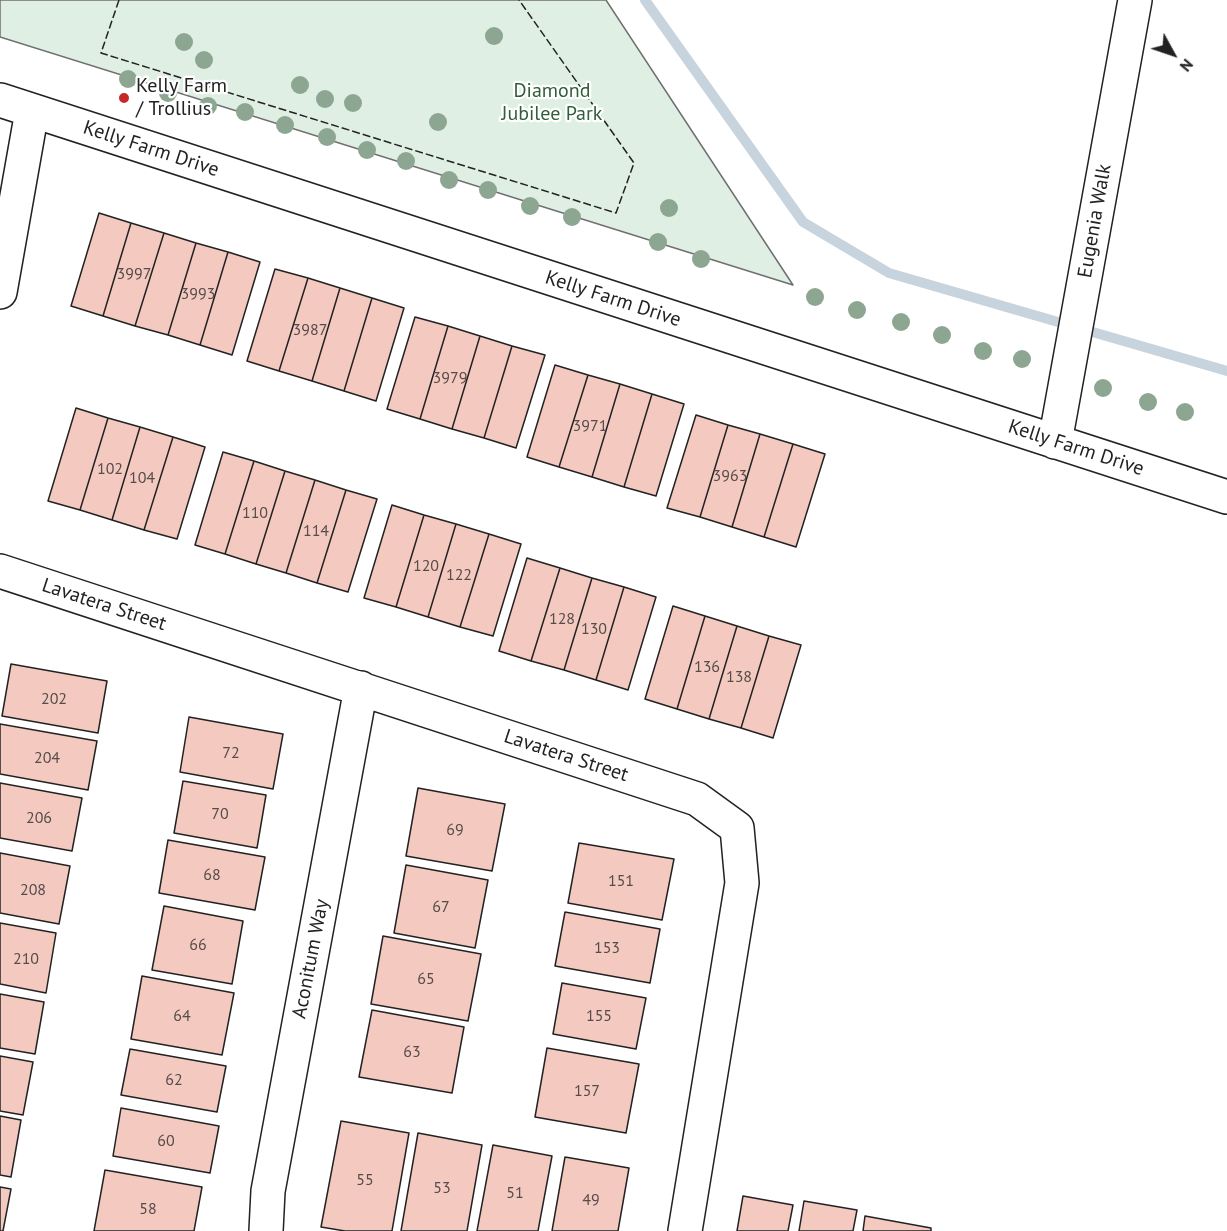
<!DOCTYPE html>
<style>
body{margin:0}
#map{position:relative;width:1227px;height:1231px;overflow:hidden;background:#fff;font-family:"PT Sans",sans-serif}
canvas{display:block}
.north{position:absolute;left:1143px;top:24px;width:60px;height:60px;-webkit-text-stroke:4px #fff;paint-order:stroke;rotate:130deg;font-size:16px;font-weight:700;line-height:24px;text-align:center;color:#222}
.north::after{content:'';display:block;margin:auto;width:21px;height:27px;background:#222;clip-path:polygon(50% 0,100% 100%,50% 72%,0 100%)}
</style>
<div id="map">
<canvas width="1227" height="1231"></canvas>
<div class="north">N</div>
</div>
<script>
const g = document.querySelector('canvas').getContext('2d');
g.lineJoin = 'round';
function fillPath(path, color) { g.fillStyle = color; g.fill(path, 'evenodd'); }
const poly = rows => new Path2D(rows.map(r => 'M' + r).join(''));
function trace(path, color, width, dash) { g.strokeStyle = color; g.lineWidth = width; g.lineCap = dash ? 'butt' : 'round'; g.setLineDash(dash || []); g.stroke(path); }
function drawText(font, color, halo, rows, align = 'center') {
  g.font = font + ' "PT Sans",sans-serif'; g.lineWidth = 4.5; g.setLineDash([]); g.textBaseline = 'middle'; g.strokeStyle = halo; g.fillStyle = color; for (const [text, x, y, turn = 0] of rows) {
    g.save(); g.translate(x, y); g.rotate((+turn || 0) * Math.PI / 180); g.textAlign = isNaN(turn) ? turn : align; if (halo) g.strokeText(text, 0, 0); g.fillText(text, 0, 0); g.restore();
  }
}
const green = poly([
 [0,0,606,0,793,285,0,37,0,0]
]);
const stream = poly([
 [645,0,803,222,889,273,1227,371]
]);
const building = poly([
 [99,213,131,223,103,316,71,306,99,213],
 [131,223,164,233,135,326,103,316,131,223],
 [164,233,196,243,168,335,135,326,164,233],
 [196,243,228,252,200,345,168,335,196,243],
 [228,252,260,262,232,355,200,345,228,252],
 [275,269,308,278,279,371,247,361,275,269],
 [308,278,340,288,312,381,279,371,308,278],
 [340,288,372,298,344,391,312,381,340,288],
 [372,298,404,308,376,401,344,391,372,298],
 [415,317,448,326,420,419,387,409,415,317],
 [448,326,480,336,452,429,420,419,448,326],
 [480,336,512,346,484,438,452,429,480,336],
 [512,346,545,355,516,448,484,438,512,346],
 [555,365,588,375,559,467,527,457,555,365],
 [588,375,620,384,592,477,559,467,588,375],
 [620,384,652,394,624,487,592,477,620,384],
 [652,394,684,404,656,496,624,487,652,394],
 [76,408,108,418,80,510,48,501,76,408],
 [696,415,728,425,700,517,667,508,696,415],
 [108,418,140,427,112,520,80,510,108,418],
 [728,425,760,434,732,527,700,517,728,425],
 [140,427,173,437,144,530,112,520,140,427],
 [760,434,793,444,764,537,732,527,760,434],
 [173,437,205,447,177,539,144,530,173,437],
 [793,444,825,454,796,547,764,537,793,444],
 [223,452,254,461,225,554,195,545,223,452],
 [254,461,285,471,256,564,225,554,254,461],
 [285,471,315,480,286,573,256,564,285,471],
 [315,480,346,490,317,583,286,573,315,480],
 [346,490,377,499,348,592,317,583,346,490],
 [392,505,424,515,396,607,364,598,392,505],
 [424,515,456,524,428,617,396,607,424,515],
 [456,524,489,534,460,627,428,617,456,524],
 [489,534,521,544,493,636,460,627,489,534],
 [527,558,560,568,531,661,499,651,527,558],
 [560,568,592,578,564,670,531,661,560,568],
 [592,578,624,587,596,680,564,670,592,578],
 [624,587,656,597,628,690,596,680,624,587],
 [673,606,705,616,677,709,645,699,673,606],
 [705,616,737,626,709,719,677,709,705,616],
 [737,626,769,636,741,728,709,719,737,626],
 [769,636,801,645,773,738,741,728,769,636],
 [11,664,107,681,98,733,2,716,11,664],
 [189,717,283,734,273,789,180,772,189,717],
 [0,724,97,741,88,790,0,774,0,724],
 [183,781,266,795,257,848,174,833,183,781],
 [0,783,82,798,72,851,0,838,0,783],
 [418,788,505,804,492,871,406,856,418,788],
 [168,840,265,857,255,910,159,893,168,840],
 [579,843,674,859,662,920,568,903,579,843],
 [0,853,70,866,59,924,0,913,0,853],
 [406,865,488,880,475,948,394,933,406,865],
 [164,906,243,921,232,984,152,970,164,906],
 [565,912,660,929,650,983,555,966,565,912],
 [0,923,56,933,46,993,0,984,0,923],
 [383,936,481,954,468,1021,371,1004,383,936],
 [142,976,234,993,222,1055,131,1039,142,976],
 [562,983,646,998,636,1049,553,1034,562,983],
 [0,994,44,1002,35,1054,0,1048,0,994],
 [372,1010,464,1027,452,1093,359,1077,372,1010],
 [547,1048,639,1064,626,1133,535,1117,547,1048],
 [130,1049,226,1066,217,1112,121,1095,130,1049],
 [0,1056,33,1062,23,1115,0,1111,0,1056],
 [121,1108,219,1126,210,1173,113,1156,121,1108],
 [0,1116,21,1120,11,1177,0,1175,0,1116],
 [341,1121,409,1133,392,1231,345,1231,321,1227,341,1121],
 [418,1133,482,1145,467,1231,401,1231,418,1133],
 [493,1145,552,1156,538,1231,477,1231,493,1145],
 [565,1157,629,1168,618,1231,552,1231,565,1157],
 [105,1170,202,1187,194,1231,94,1231,105,1170],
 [0,1187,11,1189,3,1231,0,1231,0,1187],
 [743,1196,793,1205,788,1231,737,1231,743,1196],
 [804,1201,857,1210,853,1231,799,1231,804,1201],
 [865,1216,931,1228,931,1231,863,1231,865,1216]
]);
const minor = poly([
 [0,100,1227,497],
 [0,292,32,111],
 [1055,442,1135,0],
 [0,571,697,799,737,828,742,883,685,1231],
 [266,1231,268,1191,361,688]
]);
const fence = poly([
 [119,0,101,53,616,213,634,163,519,0]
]);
const trees = [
 [494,36],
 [184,42],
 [204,60],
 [128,79],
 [300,85],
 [168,93],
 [325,99],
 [353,103],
 [208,106],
 [245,112],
 [438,122],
 [285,125],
 [327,137],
 [367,150],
 [406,161],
 [449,180],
 [488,190],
 [530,206],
 [669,208],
 [572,217],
 [658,242],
 [701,259],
 [815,297],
 [857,310],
 [901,322],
 [942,335],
 [983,351],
 [1022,359],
 [1103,388],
 [1148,402],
 [1185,412]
];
const markers = [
 [124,98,6,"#c62828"]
];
const numberNames = [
 ["3997",134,274],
 ["3993",198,294],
 ["3987",310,330],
 ["3979",450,378],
 ["3971",590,426],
 ["102",110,469],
 ["3963",730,476],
 ["104",142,478],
 ["110",255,513],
 ["114",316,531],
 ["120",426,566],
 ["122",459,575],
 ["128",562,619],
 ["130",594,629],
 ["136",707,667],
 ["138",739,677],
 ["202",54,699],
 ["72",231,753],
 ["204",47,758],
 ["70",220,814],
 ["206",39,818],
 ["69",455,830],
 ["68",212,875],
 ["151",621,881],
 ["208",33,890],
 ["67",441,907],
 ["66",198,945],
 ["153",607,948],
 ["210",26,959],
 ["65",426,979],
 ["64",182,1016],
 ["155",599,1016],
 ["63",412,1052],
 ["62",174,1080],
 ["157",587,1091],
 ["60",166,1141],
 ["55",365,1180],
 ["53",442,1188],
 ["51",515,1193],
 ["49",591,1200],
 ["58",148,1209]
];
const poiNames = [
 ["Kelly Farm",136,86],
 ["/ Trollius",136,109]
];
const parkNames = [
 ["Diamond",552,91],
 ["Jubilee Park",552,114]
];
const streetNames = [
 ["Kelly Farm Drive",151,149,18],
 ["Eugenia Walk",1095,221,-80],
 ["Kelly Farm Drive",613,299,18],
 ["Kelly Farm Drive",1076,448,18],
 ["Lavatera Street",104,605,18],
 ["Lavatera Street",566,756,18],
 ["Aconitum Way",311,959,-79]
];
fillPath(green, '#e0efe3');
trace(green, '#6f6f6f', 1.5);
trace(stream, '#c7d3dd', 10);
fillPath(building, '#f3c9c0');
trace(building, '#222', 1.5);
trace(minor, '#222', 36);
trace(minor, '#fff', 33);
trace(fence, '#222', 1.5, [8, 3]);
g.fillStyle = '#8da692';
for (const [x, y] of trees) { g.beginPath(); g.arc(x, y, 9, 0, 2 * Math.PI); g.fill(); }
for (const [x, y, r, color] of markers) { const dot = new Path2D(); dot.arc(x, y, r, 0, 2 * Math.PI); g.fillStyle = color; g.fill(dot); trace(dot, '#fff', 2); }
drawText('16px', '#564c4a', null, numberNames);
drawText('20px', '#222', '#fff', poiNames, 'left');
drawText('20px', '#2f5e38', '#fff', parkNames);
drawText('20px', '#222', '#fff', streetNames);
</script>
